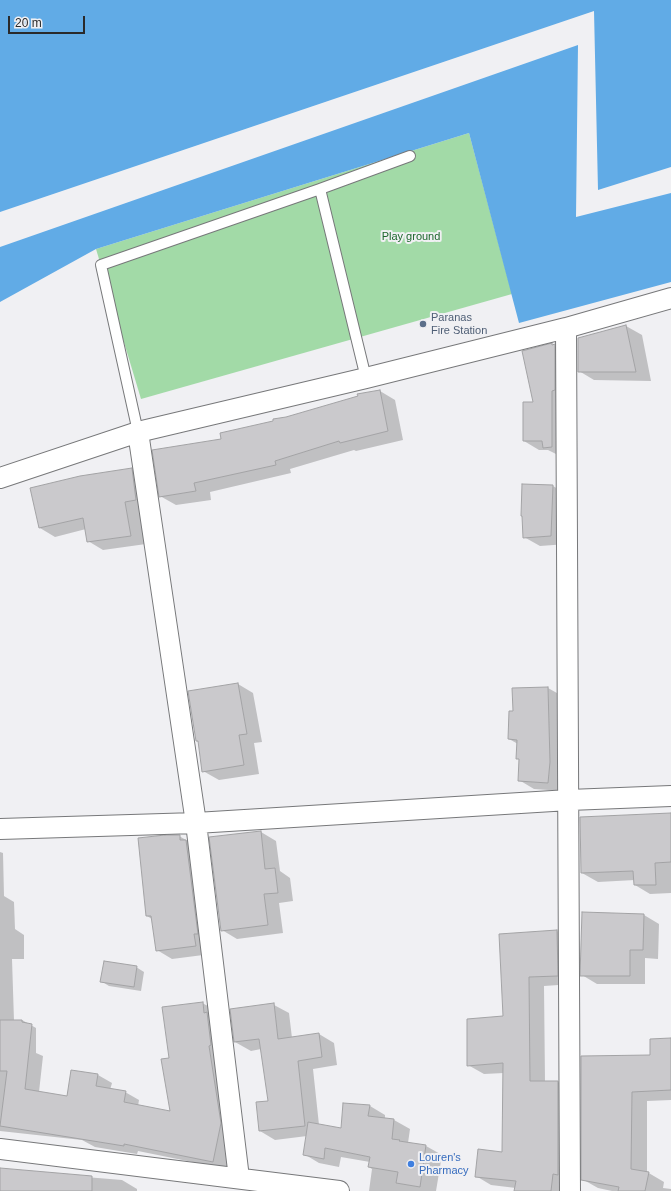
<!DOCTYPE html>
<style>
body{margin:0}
#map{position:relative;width:671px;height:1191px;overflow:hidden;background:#f0f0f3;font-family:Arial,sans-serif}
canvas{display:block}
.scale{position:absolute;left:8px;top:16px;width:77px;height:18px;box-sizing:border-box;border:2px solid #2a2a2b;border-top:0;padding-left:5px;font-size:12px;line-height:14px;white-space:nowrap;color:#2a2a2b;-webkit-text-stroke:3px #f0f0f3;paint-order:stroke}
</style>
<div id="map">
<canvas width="671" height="1191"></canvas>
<div class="scale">20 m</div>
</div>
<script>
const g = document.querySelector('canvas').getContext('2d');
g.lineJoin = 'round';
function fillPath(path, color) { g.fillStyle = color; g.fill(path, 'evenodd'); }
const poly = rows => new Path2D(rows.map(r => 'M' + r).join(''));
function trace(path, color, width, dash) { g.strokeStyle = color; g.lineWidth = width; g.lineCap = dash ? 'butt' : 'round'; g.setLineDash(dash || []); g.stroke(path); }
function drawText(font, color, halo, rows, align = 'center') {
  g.font = font + ' Arial,sans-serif'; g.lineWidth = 4; g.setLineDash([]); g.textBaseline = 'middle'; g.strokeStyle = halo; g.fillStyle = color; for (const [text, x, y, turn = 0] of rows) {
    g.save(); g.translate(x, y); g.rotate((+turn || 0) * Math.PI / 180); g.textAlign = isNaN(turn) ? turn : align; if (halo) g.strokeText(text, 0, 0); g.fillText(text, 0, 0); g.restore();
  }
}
const green = poly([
 [469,133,512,294,141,399,96,249]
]);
const water = poly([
 [0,0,671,0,671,282,519,323,469,133,96,249,0,302]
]);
const pier = poly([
 [594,11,598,190,671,167,671,193,576,217,578,45,0,247,0,212]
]);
const shadow = poly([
 [626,326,642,335,651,381,594,380,579,371],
 [551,345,570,354,560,456,548,450,539,450,524,441],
 [380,391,395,400,403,440,356,451,354,450,290,469,291,473,210,492,211,500,176,505,160,496,222,440,275,422],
 [131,469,147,478,146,544,103,550,88,541,86,529,55,537,40,528],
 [553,486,568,495,567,544,540,546,524,537],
 [238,684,253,693,262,742,254,743,259,774,219,780,203,771,199,742,196,741],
 [548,688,564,697,563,791,534,789,519,780,520,760,517,758,518,744,509,739,514,712,514,689],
 [671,815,671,893,650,894,635,885,635,880,598,882,582,873],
 [261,832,276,841,280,871,290,878,293,901,279,903,283,933,237,939,222,930],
 [179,836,195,845,211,954,172,959,157,950,152,919,147,916],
 [0,852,3,853,4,896,14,902,15,929,24,935,24,959,12,959,14,1021,22,1020,36,1028,36,1053,43,1056,39,1092,67,1097,72,1071,98,1075,112,1083,110,1090,125,1092,139,1100,138,1106,172,1112,170,1059,202,1003,216,1010,234,1131,227,1169,138,1151,137,1154,95,1147,82,1140,0,1131],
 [644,915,659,924,658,959,645,958,645,984,597,984,582,975],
 [557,931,572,940,573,984,544,986,545,1082,558,1082,573,1091,567,1191,515,1191,516,1188,491,1185,476,1176,503,1153,504,1073,484,1074,468,1065,504,1017,500,935],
 [136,967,144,972,141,991,109,986,101,981],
 [274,1005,289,1013,292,1038,319,1034,334,1043,337,1065,313,1069,319,1125,342,1129,344,1104,370,1106,385,1115,385,1119,394,1120,410,1129,408,1143,426,1146,442,1155,436,1191,369,1191,372,1169,369,1167,370,1162,341,1157,339,1167,319,1163,304,1154,307,1136,275,1140,260,1131,269,1102,261,1049,251,1051,235,1042],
 [671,1039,671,1100,647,1101,647,1172,664,1182,663,1188,671,1189,671,1191,612,1191,598,1188,582,1179,651,1056],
 [0,1170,122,1180,137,1189,137,1191,0,1191]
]);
const building = poly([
 [626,325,636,372,578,372,578,338,626,325],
 [552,343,552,345,555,344,555,390,552,391,552,447,543,448,542,441,523,441,523,402,533,402,522,351,552,343],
 [380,390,388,431,340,443,339,441,275,461,276,465,194,483,196,491,159,497,152,450,221,439,220,433,273,421,273,419,286,417,358,396,357,394,380,390],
 [132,468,136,500,125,502,131,536,87,542,83,518,39,528,30,488,80,476,132,468],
 [522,484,553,485,551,536,523,538,522,516,521,516,522,484],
 [238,683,247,734,239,735,244,765,202,772,198,741,196,741,188,691,238,683],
 [548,687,550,762,548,783,518,781,519,759,516,759,517,740,508,739,509,711,513,711,512,688,548,687],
 [671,813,671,862,655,863,656,885,634,885,633,871,581,873,580,817,671,813],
 [261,831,265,869,275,868,278,893,264,894,268,925,221,931,209,837,261,831],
 [165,835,180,835,180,840,186,840,198,934,194,934,196,946,156,951,151,916,146,916,138,838,165,835],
 [582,912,644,914,643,950,630,950,630,976,580,976,582,912],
 [557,930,558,976,529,977,530,1081,558,1081,558,1175,553,1174,551,1191,514,1191,516,1181,475,1177,478,1149,502,1152,503,1063,467,1066,467,1019,503,1016,499,934,557,930],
 [104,961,137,966,134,987,100,982,104,961],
 [203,1002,204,1013,207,1012,211,1045,209,1046,221,1123,213,1162,124,1144,124,1146,0,1126,7,1071,0,1071,0,1020,22,1020,22,1022,32,1024,25,1089,67,1096,71,1070,98,1074,96,1086,126,1091,124,1102,170,1111,161,1059,169,1058,162,1007,203,1002],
 [274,1003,278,1039,319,1033,322,1057,298,1061,305,1126,259,1131,256,1102,268,1101,259,1039,234,1042,230,1009,274,1003],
 [671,1038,671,1090,632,1092,631,1169,649,1172,645,1191,618,1191,619,1187,581,1180,581,1056,650,1055,650,1039,671,1038],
 [343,1103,370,1105,368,1116,394,1119,392,1139,400,1140,399,1141,426,1145,420,1187,396,1183,398,1172,368,1167,370,1157,325,1148,324,1159,303,1155,308,1122,341,1128,343,1103],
 [0,1168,92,1176,92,1191,0,1191,0,1168]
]);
const lane = poly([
 [320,189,410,156],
 [138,432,101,265,320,189,366,378]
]);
const street = poly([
 [566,328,570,1191],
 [138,432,196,823,239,1178],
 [0,478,138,432,366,378,566,328,671,298],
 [0,829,196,823,569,800,671,796],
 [0,1149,339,1191]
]);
const markers = [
 [423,324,4,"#5c6f8a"],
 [411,1164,4,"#3f7fe0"]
];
const parkNames = [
 ["Play ground",411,237]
];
const serviceNames = [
 ["Paranas",431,318],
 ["Fire Station",431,331]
];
const shopNames = [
 ["Louren's",419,1158],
 ["Pharmacy",419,1171]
];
fillPath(green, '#a2daa7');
fillPath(water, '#61abe6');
fillPath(pier, '#f0f0f3');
fillPath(shadow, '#0003');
fillPath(building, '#cac9cc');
trace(building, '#a3a3a5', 1);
trace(lane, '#77787a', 12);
trace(street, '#77787a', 22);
trace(lane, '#fff', 10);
trace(street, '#fff', 20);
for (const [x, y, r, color] of markers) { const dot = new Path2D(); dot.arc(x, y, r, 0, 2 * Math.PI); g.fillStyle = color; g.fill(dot); trace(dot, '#f0f0f3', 1.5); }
drawText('11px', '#1d672d', '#f0f0f3', parkNames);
drawText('11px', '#4e5e75', '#f0f0f3', serviceNames, 'left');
drawText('11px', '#366cbe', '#f0f0f3', shopNames, 'left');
</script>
